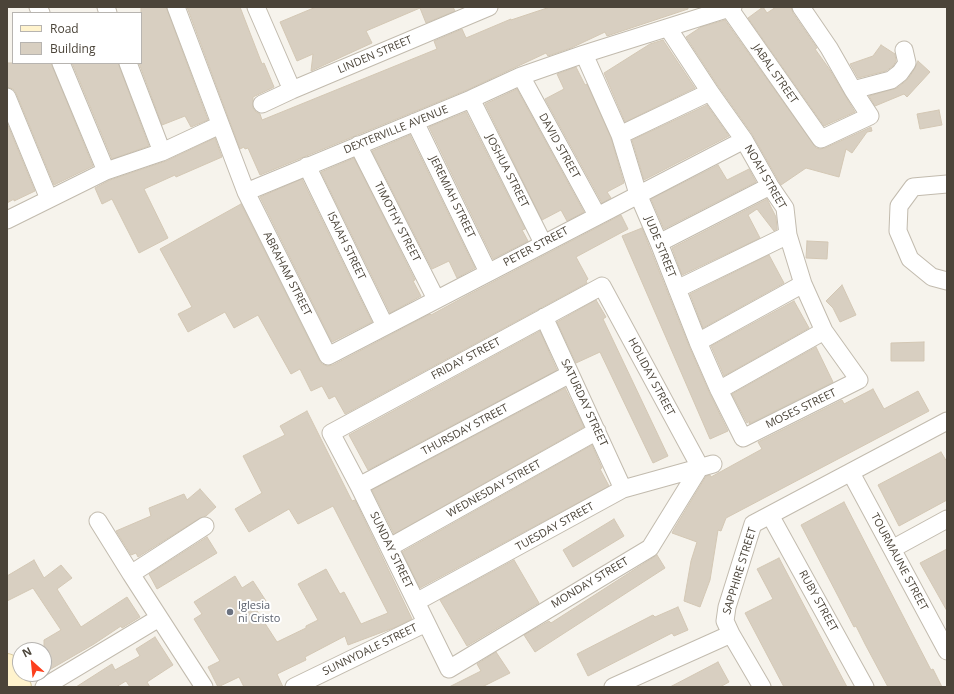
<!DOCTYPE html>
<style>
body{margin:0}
#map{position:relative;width:954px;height:694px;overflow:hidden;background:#f6f3ec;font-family:"Open Sans",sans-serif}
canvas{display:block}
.frame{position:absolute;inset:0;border:8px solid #4b4439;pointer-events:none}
.legend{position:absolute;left:12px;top:12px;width:130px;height:52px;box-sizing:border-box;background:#fff;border:1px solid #b7b4b0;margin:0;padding:5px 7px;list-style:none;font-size:12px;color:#4b4439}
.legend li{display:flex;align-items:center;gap:8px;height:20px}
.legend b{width:20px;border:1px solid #b7b4b0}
.north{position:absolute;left:12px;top:642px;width:40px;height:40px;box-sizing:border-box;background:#fff;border:1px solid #b7b4b0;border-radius:50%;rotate:333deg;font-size:11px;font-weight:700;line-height:16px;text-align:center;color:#4b4439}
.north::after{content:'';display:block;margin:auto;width:14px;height:18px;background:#fc3f1d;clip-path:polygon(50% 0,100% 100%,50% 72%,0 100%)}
</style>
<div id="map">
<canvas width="954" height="694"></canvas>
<div class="frame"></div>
<ul class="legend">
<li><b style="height:5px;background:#fff3cd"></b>Road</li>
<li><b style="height:11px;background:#d8cfc1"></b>Building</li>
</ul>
<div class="north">N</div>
</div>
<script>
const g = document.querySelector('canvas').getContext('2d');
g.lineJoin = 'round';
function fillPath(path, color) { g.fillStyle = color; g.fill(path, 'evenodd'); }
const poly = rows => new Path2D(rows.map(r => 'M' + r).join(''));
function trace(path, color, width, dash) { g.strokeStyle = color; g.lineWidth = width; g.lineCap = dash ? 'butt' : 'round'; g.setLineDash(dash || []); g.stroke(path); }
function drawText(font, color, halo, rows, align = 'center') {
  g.font = font + ' "Open Sans",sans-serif'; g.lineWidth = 4; g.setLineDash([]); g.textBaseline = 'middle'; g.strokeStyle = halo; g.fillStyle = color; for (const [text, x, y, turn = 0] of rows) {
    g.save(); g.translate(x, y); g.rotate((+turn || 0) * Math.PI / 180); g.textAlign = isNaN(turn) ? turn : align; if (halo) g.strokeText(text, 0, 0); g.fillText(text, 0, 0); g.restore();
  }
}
const building = poly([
 [141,7,166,7,208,120,191,127,185,116,162,125,139,63,141,63,141,7],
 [187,7,240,7,262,64,264,63,274,87,253,97,253,108,256,112,260,114,262,120,437,49,434,41,462,29,466,38,511,19,511,20,550,7,688,7,688,9,607,36,605,32,571,48,548,56,546,53,467,90,260,175,248,148,245,149,244,147,240,149,187,7],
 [316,7,453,7,455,11,426,23,420,8,366,31,372,43,311,71,313,54,297,61,280,22,316,7],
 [763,7,767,13,776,7,791,7,793,13,817,48,815,49,830,70,855,112,824,126,748,18,763,7],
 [725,20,816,148,820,149,825,148,871,127,872,131,867,132,852,153,846,149,839,177,806,168,781,185,752,134,718,86,686,37,701,27,725,20],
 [663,40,695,88,625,122,604,73,650,44,663,40],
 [881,45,895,54,896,61,893,66,886,71,858,78,850,64,873,56,881,45],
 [918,61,930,72,907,97,904,94,875,106,869,96,897,88,908,79,915,68,918,61],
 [7,63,51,63,93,166,54,185,16,93,13,89,7,87,7,63],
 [72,63,118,63,149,146,112,159,72,63],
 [576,67,585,85,587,84,611,138,624,183,607,192,611,198,602,203,545,99,564,89,557,74,576,67],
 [517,89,584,212,567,221,561,210,542,220,485,104,517,89],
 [707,105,729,136,644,180,632,140,707,105],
 [939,110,942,125,920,129,917,114,939,110],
 [466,112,525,229,522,230,528,241,493,259,429,127,466,112],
 [7,123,35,191,14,201,14,199,7,203,7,123],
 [410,135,475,268,457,278,449,261,432,269,372,151,410,135],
 [215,138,222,157,176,177,175,175,144,189,168,238,139,253,112,199,102,204,95,188,110,180,166,161,215,138],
 [354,158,415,280,413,281,421,296,390,313,321,172,354,158],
 [718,165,727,180,749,169,756,182,664,229,651,199,718,165],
 [302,179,372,322,332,342,260,197,302,179],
 [767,199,776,217,777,229,774,231,757,209,748,215,760,238,682,275,672,248,767,199],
 [241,204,319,360,322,364,327,366,333,365,430,314,431,315,466,296,621,215,628,229,576,257,588,279,586,281,587,283,345,414,335,396,329,399,322,386,311,391,300,369,291,374,258,315,234,328,225,312,188,332,178,314,192,307,160,249,241,204],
 [642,228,689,346,710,394,728,431,710,439,622,236,642,228],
 [807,241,828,242,827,259,806,258,807,241],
 [769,255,784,283,703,328,690,294,769,255],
 [842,285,856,315,840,322,833,308,826,301,842,285],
 [596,300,606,317,603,319,668,456,653,463,600,352,576,363,557,322,596,300],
 [794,301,809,328,724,376,711,346,794,301],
 [540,331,557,370,368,470,349,435,540,331],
 [924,342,924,361,891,361,891,343,924,342],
 [816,347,833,382,749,424,750,421,747,423,732,394,816,347],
 [565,388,584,427,394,534,372,490,565,388],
 [873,389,884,409,918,391,929,411,726,518,721,531,718,530,710,580,700,607,684,601,691,561,697,542,672,533,674,529,706,476,710,475,711,477,762,449,758,442,842,400,844,404,873,389],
 [307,411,352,501,355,500,412,619,396,627,348,645,345,636,305,657,306,660,277,674,283,687,244,687,239,677,218,687,208,667,220,661,194,619,202,614,194,602,235,576,242,588,253,581,268,604,257,611,277,642,306,628,306,626,318,620,298,584,326,569,340,594,344,592,361,624,388,613,333,506,298,524,289,509,249,532,235,509,262,493,243,456,285,435,280,426,307,411],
 [592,445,602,468,600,469,609,486,420,588,402,552,592,445],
 [941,452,947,462,947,500,899,526,878,485,941,452],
 [200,489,216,507,206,516,200,518,138,557,136,553,131,555,116,531,151,516,149,508,184,494,187,500,200,489],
 [844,502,931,670,933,669,942,687,888,687,865,644,856,626,854,627,838,596,801,525,844,502],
 [614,519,624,536,573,567,563,550,614,519],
 [207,537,217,553,157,589,149,574,207,537],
 [947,549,947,611,920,563,947,549],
 [657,555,665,568,535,652,524,635,549,621,551,623,657,555],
 [779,558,809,615,847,687,784,687,745,613,773,599,757,569,779,558],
 [34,560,44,578,61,565,72,578,57,589,81,627,127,597,140,617,122,628,121,626,94,644,44,673,44,640,61,630,33,588,7,601,7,576,34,560],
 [514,560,539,603,467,646,440,600,514,560],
 [678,607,688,630,674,636,672,633,588,676,577,654,653,615,655,617,678,607],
 [155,637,173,665,147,682,150,687,130,687,126,681,116,687,76,687,112,664,115,670,140,656,136,649,155,637],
 [496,652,510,673,482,687,449,687,481,671,477,664,496,652],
 [718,662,729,682,720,687,670,687,718,662]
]);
const minor = poly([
 [38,7,41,13],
 [106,7,108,13],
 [176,7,246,192,328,356,744,140],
 [256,7,292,90],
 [729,8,821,139,870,116,853,90,829,48,801,7],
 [584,54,620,135,638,194,659,243,698,342,719,390,743,438,859,380,824,331,803,284,788,235,785,208,770,186,744,140,710,92,668,28],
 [61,63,106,171],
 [128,63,162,152],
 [521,76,597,215],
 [853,90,891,80,900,73,907,63,904,50],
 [7,97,49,199],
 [471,99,543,243],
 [262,104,292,90,489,7],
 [415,122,488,272],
 [620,135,710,92],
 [358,145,436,299],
 [307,166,385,326],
 [947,184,913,187,899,206,898,231,910,259,932,277,947,281],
 [246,192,471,99,521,76,584,54,733,7],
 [7,220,106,171,162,152,220,125],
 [659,243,770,186],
 [602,286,700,467,650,548,449,669,359,486,331,433,602,286],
 [677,289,788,235],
 [544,317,623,489],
 [698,342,803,284],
 [719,390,824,331],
 [851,473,947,651],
 [359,486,570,374],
 [770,515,865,687],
 [98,521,131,574],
 [390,547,597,431],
 [892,549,947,519],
 [416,602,623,489,713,464],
 [44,687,159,618],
 [204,687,131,574,205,526],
 [294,687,426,623],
 [613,687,731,634],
 [762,687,731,634,725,621,727,607,753,524,947,421]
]);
const secondary = poly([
 [7,665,20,687]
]);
const markers = [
 [230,612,4,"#6b7280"]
];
const streetNames = [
 ["LINDEN STREET",375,55,-23],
 ["JABAL STREET",775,74,55],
 ["DEXTERVILLE AVENUE",396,130,-22],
 ["DAVID STREET",559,146,61],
 ["JOSHUA STREET",507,171,63],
 ["NOAH STREET",765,177,60],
 ["JEREMIAH STREET",452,197,64],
 ["TIMOTHY STREET",397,222,63],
 ["ISAIAH STREET",346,246,64],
 ["PETER STREET",536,247,-28],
 ["JUDE STREET",660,247,68],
 ["ABRAHAM STREET",287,274,63],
 ["FRIDAY STREET",466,359,-28],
 ["HOLIDAY STREET",651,377,62],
 ["SATURDAY STREET",584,403,65],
 ["MOSES STREET",801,409,-26],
 ["THURSDAY STREET",465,430,-28],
 ["WEDNESDAY STREET",494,489,-29],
 ["TUESDAY STREET",555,527,-29],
 ["SUNDAY STREET",391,550,64],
 ["TOURMAUNE STREET",899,562,62],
 ["SAPPHIRE STREET",740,571,-73],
 ["MONDAY STREET",590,583,-31],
 ["RUBY STREET",818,601,61],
 ["SUNNYDALE STREET",370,650,-26]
];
const worshipNames = [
 ["Iglesia",238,606],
 ["ni Cristo",238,619]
];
fillPath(building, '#d8cfc1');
trace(building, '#d3c7b4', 1);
trace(minor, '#c2bbae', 19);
trace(secondary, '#d6c79b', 24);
trace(minor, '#fff', 17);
trace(secondary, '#fff3cd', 22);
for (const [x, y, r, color] of markers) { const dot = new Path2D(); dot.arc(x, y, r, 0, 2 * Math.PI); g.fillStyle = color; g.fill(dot); trace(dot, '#fff', 1.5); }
drawText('11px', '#4b4439', '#fff', streetNames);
drawText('11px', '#5b616d', '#fff', worshipNames, 'left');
</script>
